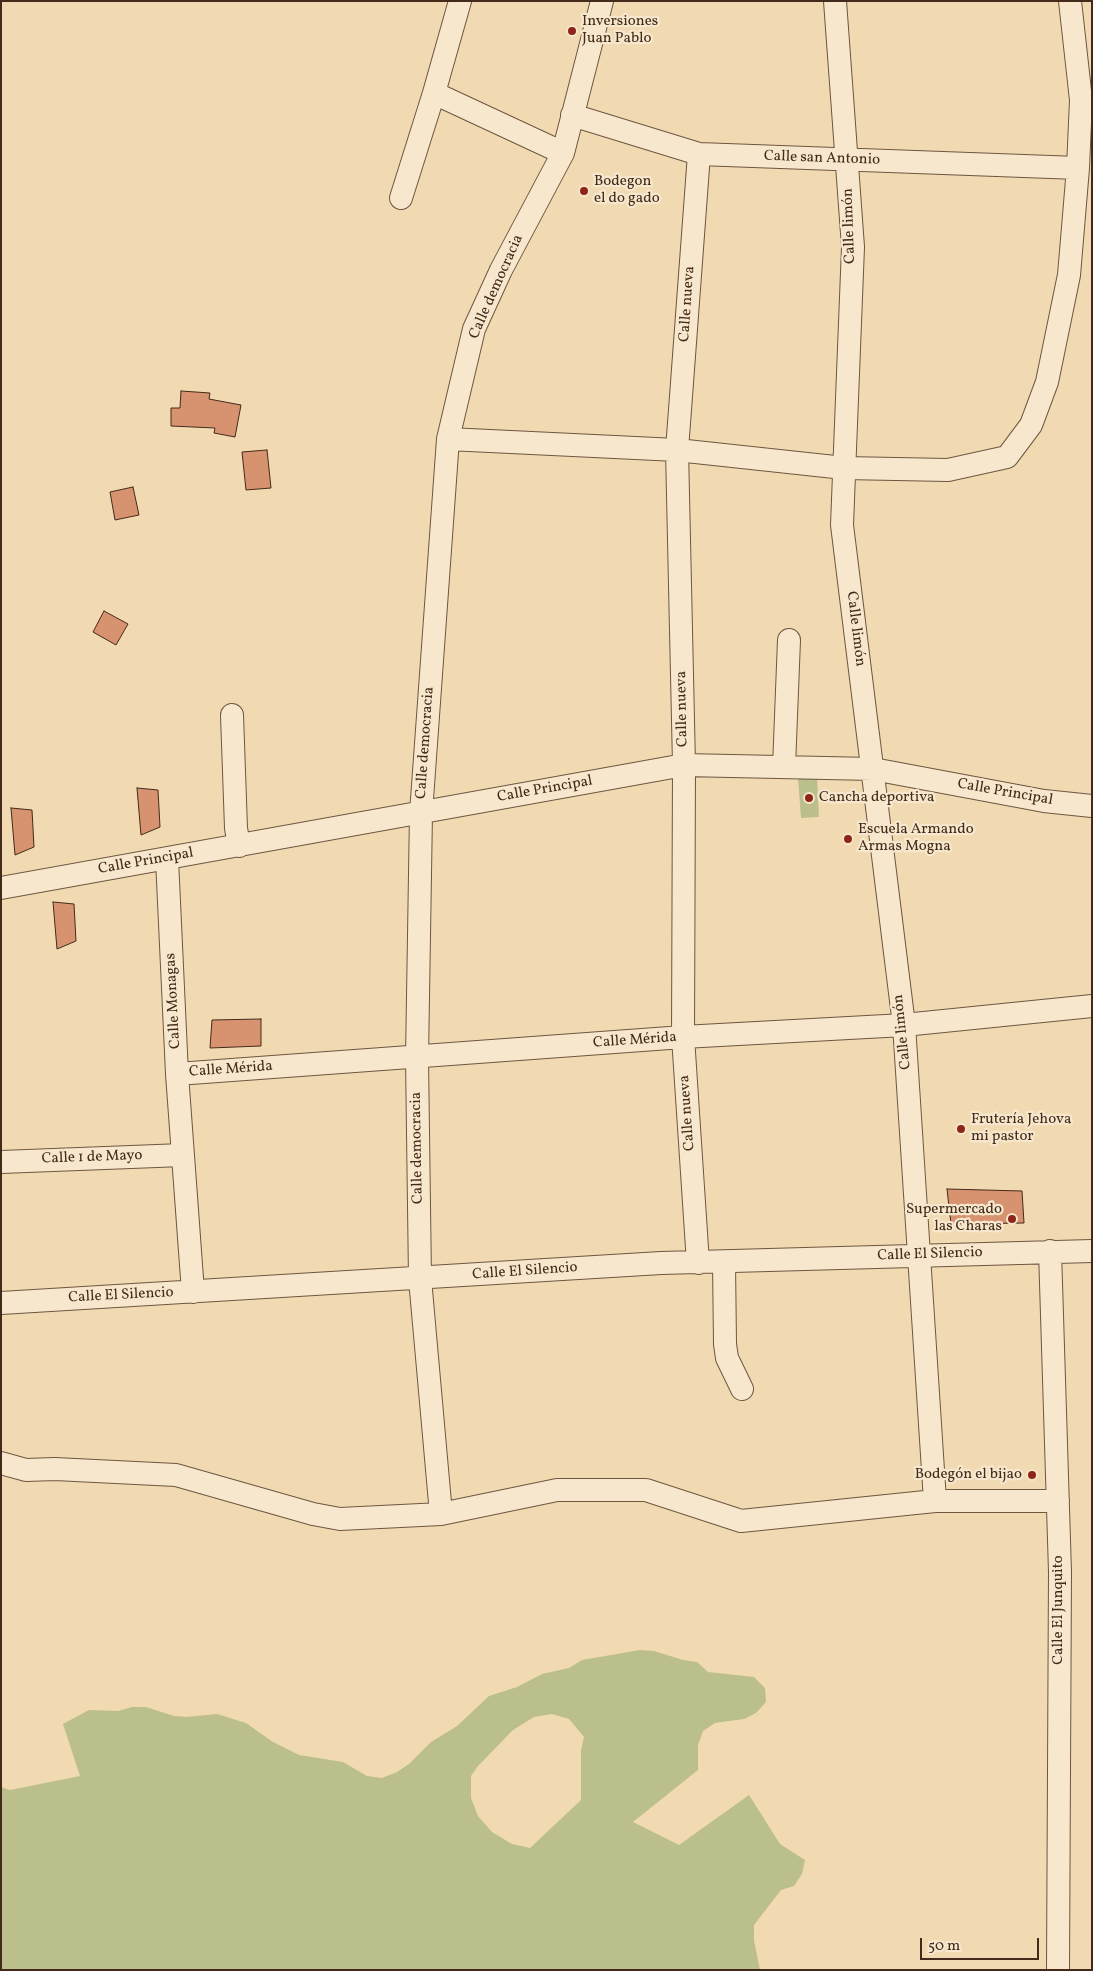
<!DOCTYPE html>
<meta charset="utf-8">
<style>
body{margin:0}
#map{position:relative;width:1093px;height:1971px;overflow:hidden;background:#f1dab2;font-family:Vollkorn,serif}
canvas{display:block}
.frame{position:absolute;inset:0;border:2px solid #432a1a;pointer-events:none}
.scale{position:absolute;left:920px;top:1938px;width:119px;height:22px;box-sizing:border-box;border:2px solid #432a1a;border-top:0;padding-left:6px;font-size:15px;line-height:18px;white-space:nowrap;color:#432a1a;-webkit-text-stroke:4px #f6e7cd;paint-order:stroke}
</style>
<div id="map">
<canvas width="1093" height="1971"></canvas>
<div class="frame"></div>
<div class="scale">50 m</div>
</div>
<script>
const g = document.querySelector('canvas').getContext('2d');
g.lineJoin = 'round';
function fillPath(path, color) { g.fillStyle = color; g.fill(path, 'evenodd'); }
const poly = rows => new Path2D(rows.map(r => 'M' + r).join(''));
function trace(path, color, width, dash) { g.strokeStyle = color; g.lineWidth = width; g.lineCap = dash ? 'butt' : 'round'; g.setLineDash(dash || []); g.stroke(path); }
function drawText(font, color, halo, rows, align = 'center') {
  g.font = font + ' Vollkorn,serif'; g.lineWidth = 4.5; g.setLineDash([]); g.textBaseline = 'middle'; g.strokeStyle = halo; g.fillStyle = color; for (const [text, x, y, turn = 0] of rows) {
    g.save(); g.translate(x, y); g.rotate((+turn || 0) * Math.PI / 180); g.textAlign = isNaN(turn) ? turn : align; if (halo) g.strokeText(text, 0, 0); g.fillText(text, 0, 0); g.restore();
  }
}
const green = poly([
 [817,777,819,817,801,818,798,778],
 [640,1650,654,1651,683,1660,697,1662,708,1672,754,1677,765,1688,766,1702,756,1713,744,1719,715,1723,703,1731,698,1745,698,1770,633,1822,679,1845,749,1795,780,1844,805,1860,802,1874,794,1886,781,1890,754,1925,754,1940,760,1970,1,1970,1,1787,10,1790,80,1776,63,1724,89,1710,118,1711,132,1707,146,1707,174,1716,187,1717,217,1714,246,1723,273,1742,299,1755,343,1762,367,1776,382,1778,397,1772,409,1764,431,1742,457,1726,489,1696,517,1687,542,1674,569,1668,582,1660],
 [552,1714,569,1719,584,1737,581,1750,581,1800,530,1848,512,1844,492,1832,478,1816,471,1798,471,1776,478,1766,513,1730,534,1717]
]);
const building = poly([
 [181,391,210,393,209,399,241,405,235,437,214,433,215,428,171,426,171,408,180,408,181,391],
 [267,450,271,488,246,490,242,452,267,450],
 [133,487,139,515,115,520,110,492,133,487],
 [104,611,128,624,116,645,93,632,104,611],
 [137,788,158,790,160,827,141,835,137,788],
 [11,808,32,810,34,847,15,855,11,808],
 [53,902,74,904,76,941,57,949,53,902],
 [261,1019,261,1046,210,1048,212,1020,261,1019],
 [947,1189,1022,1191,1024,1223,951,1224,947,1189]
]);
const minor = poly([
 [460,1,434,93,563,153],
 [835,1,853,247,842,525,904,1025,935,1501],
 [572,115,699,154,1078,168],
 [401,198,434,93],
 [448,439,677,450,844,468,948,470,1007,457,1031,425,1047,382,1069,275,1078,168,1081,100,1070,1],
 [232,715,236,828,239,846],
 [784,767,789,640],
 [167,859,177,1074,193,1292],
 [1,888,684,765,873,769,1044,801,1092,806],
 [177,1074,683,1037,904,1025,1092,1006],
 [1,1162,183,1155],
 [1050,1251,1060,1572,1058,1970],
 [724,1262,725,1344,727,1358,742,1389],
 [698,1263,683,1037,684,765,677,450,699,154],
 [1,1303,661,1263,1092,1251],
 [1,1463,26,1470,55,1469,176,1475,313,1514,340,1519,441,1514,557,1490,646,1490,741,1521,935,1501,1058,1501],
 [441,1514,420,1279,417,1058,421,813,448,439,474,329,501,270,563,153,602,1]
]);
const markers = [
 [572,31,5,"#8f2418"],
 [584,191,5,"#8f2418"],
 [809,798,5,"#8f2418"],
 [848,839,5,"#8f2418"],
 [961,1129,5,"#8f2418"],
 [1012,1219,5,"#8f2418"],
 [1032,1475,5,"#8f2418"]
];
const poiNames = [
 ["Inversiones",582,22],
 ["Juan Pablo",582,39],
 ["Bodegon",594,182],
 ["el do gado",594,199],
 ["Cancha deportiva",819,798],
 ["Escuela Armando",858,830],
 ["Armas Mogna",858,847],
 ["Frutería Jehova",971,1120],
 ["mi pastor",971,1137],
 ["Supermercado",1002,1210,"right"],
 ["las Charas",1002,1227,"right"],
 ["Bodegón el bijao",1022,1475,"right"]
];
const streetNames = [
 ["Calle san Antonio",822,159,2],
 ["Calle limón",850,226,-92],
 ["Calle democracia",497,287,-66],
 ["Calle nueva",688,304,-86],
 ["Calle limón",855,629,83],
 ["Calle nueva",683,709,-91],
 ["Calle democracia",426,743,-86],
 ["Calle Principal",545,790,-10],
 ["Calle Principal",1005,793,10],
 ["Calle Principal",146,862,-10],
 ["Calle Monagas",174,1001,-93],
 ["Calle limón",903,1032,-96],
 ["Calle Mérida",635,1041,-4],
 ["Calle Mérida",231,1070,-4],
 ["Calle nueva",688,1113,-94],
 ["Calle democracia",418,1148,-91],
 ["Calle 1 de Mayo",92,1158,-2],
 ["Calle El Silencio",930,1255,-2],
 ["Calle El Silencio",525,1272,-4],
 ["Calle El Silencio",121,1296,-3],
 ["Calle El Junquito",1059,1610,-90]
];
fillPath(green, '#bbbf8c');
fillPath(building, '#d7926f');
trace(building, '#432a1a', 1);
trace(minor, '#6e5640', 24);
trace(minor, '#f6e7cd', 22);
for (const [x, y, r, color] of markers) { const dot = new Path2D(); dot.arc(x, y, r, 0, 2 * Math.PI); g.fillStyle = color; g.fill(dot); trace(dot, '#f6e7cd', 2); }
drawText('15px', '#432a1a', '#f6e7cd', poiNames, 'left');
drawText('15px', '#432a1a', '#f6e7cd', streetNames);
</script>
